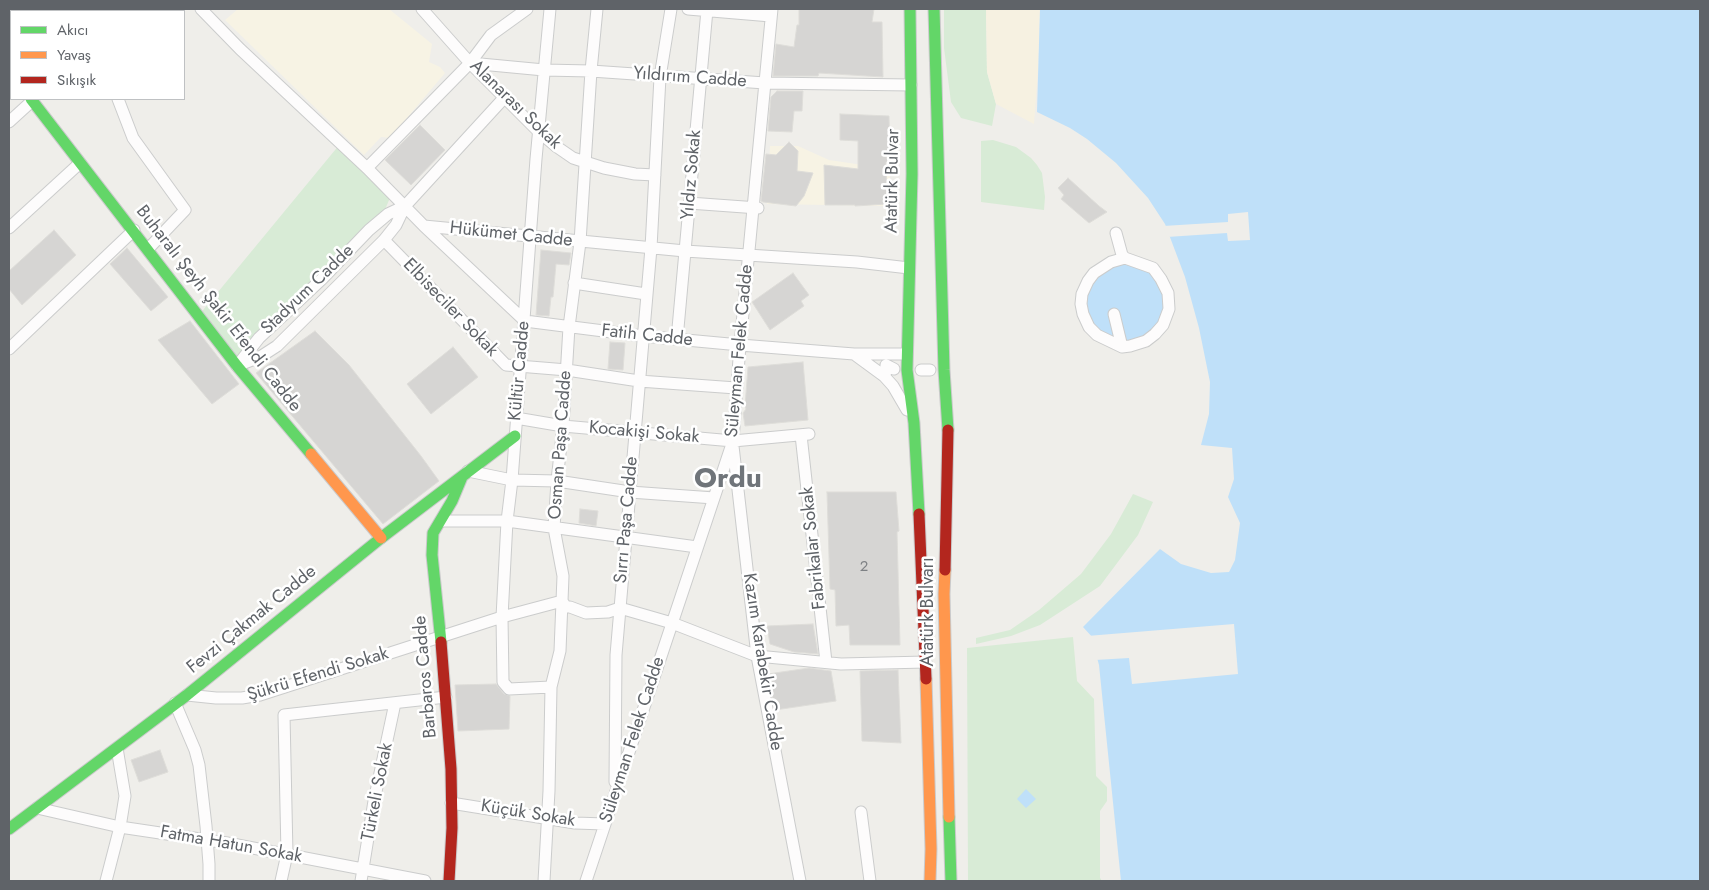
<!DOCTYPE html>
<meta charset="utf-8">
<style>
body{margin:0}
#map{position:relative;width:1709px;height:890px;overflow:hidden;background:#efeeea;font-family:Jost,sans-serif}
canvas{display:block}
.frame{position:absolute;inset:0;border:10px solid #5f6368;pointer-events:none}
.legend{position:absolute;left:10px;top:10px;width:175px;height:90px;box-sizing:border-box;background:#fff;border:1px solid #bfc1c3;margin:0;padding:6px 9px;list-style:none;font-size:15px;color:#5f6368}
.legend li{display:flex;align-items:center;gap:10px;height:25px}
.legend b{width:25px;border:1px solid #bfc1c3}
</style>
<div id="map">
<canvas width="1709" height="890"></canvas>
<div class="frame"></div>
<ul class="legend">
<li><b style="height:6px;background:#63d668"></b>Akıcı</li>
<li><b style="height:6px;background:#ff974d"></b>Yavaş</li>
<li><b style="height:6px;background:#b3261e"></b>Sıkışık</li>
</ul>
</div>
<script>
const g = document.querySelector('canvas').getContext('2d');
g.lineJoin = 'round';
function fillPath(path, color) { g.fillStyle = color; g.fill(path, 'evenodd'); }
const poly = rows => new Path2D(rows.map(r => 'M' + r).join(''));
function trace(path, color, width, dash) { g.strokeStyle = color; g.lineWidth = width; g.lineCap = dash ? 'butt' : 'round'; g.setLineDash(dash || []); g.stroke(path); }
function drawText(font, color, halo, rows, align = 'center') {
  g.font = font + ' Jost,sans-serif'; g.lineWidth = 5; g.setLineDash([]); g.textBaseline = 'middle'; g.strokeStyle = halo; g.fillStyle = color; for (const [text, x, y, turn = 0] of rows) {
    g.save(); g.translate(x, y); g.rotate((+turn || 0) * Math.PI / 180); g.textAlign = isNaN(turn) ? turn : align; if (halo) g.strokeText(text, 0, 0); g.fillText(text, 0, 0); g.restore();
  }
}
const commercial = poly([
 [238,9,389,9,432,44,429,62,440,67,445,73,390,138,381,137,364,155,225,20],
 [770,146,798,146,829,160,890,169,889,206,767,204]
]);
const green = poly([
 [944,9,986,9,987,72,996,104,992,126,961,118,951,102,944,48],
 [993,140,1016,147,1031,158,1037,165,1042,173,1045,197,1044,210,981,202,981,141],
 [340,144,392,193,384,212,237,366,199,315],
 [1133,494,1153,502,1138,535,1100,586,1040,625,1011,636,976,644,976,638,1010,630,1039,610,1081,574,1111,534],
 [1073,637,1077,681,1094,699,1096,776,1107,787,1107,801,1100,811,1100,878,1102,881,968,881,967,648]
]);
const sand = poly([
 [986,9,1040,9,1038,69,1034,124,996,104,987,72]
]);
const water = poly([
 [1040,9,1700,9,1700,881,1121,881,1099,665,1096,654,1094,639,1083,627,1160,549,1181,564,1211,573,1229,572,1235,560,1240,523,1228,497,1234,479,1232,448,1201,445,1209,414,1210,382,1199,328,1185,277,1165,224,1148,198,1116,163,1087,139,1070,128,1037,112],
 '1087 303a39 39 0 1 1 78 0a39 39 0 1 1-78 0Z',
 [1026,789,1036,799,1026,808,1017,799]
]);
const pier = poly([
 [1248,212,1250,240,1228,241,1227,233,1167,237,1163,226,1228,222,1228,214],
 [1234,624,1238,674,1132,684,1129,658,1095,660,1091,640,1087,636]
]);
const building = poly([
 [799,9,874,9,872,22,882,22,883,77,819,73,818,76,773,76,776,44,794,47,797,25,799,25,799,9],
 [777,91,803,91,802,111,794,111,792,132,768,131,771,97,777,91],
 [840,114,889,116,890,162,886,162,887,204,855,206,855,205,825,205,824,165,858,169,858,141,840,140,840,114],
 [420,125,445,150,411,185,385,160,420,125],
 [789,142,798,151,797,171,813,173,804,196,796,206,763,202,761,201,766,154,776,155,789,142],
 [1068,178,1099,206,1107,212,1089,223,1061,199,1064,195,1058,188,1068,178],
 [54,230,76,255,22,305,9,289,9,271,54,230],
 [127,248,168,297,151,311,110,264,127,248],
 [541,250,571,253,569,265,556,264,553,297,551,297,549,316,536,315,541,250],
 [793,273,809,295,801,301,804,306,770,330,752,302,793,273],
 [190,321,239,384,212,404,158,340,190,321],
 [315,331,349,365,421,456,439,481,383,524,256,373,315,331],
 [610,342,625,343,623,370,608,369,610,342],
 [453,347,478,377,431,414,407,384,453,347],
 [803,362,808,420,745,426,743,413,746,409,745,406,748,367,803,362],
 [827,492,896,492,899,531,897,532,900,645,850,645,849,625,836,626,835,590,830,589,827,492],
 [580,509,598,511,596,526,579,523,580,509],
 [813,624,818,654,794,652,770,644,767,626,813,624],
 [809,668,831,671,836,701,775,710,768,674,809,668],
 [898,670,901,743,862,741,860,671,898,670],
 [496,684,504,694,510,696,509,729,458,731,455,685,496,684],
 [160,750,168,772,139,782,131,760,160,750]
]);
const street = poly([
 [82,9,84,11],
 [201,9,240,49,367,168,424,226,525,321,643,336,740,345,854,354,907,354],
 [422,9,470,63,539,132,557,147,573,158,604,168,635,174,655,175],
 [550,9,536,159,512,480,507,521,502,617,503,682,509,689,551,687],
 [688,9,771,16],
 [32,11,36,9],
 [114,11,119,9],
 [9,22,11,21],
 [470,63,544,70,591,71,765,83,911,85],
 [118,99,133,138,185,210,148,249],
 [9,122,32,101],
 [367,168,470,63,491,35,527,9],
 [689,203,758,208],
 [424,226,685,251,857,262,909,268],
 [9,228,80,163],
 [1116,233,1122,255,1125,258,1153,268,1161,279,1168,293,1169,309,1163,325,1155,334,1146,341,1130,346,1122,347,1097,335,1089,327,1083,314,1081,304,1082,294,1088,281,1094,273,1111,262,1125,258],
 [384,240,506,365,567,370,639,381,736,388],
 [574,283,646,294],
 [1114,314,1122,347],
 [677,339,707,10],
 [9,349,134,230],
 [854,354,884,376,893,386,907,410],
 [237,366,259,338,323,278,369,230,388,214,405,206,504,98],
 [237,366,260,357,277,346,384,240,396,225,405,206],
 [921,370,930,370],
 [886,372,886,365,894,369],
 [516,418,563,426,733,441,809,434],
 [801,435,826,662],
 [733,446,757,656,800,881],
 [468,471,512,480,557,481,630,492,714,498],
 [441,521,507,521,697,547],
 [187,695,216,698,242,698,260,695,502,617,562,601,566,607,570,607,586,613,608,612,620,608,672,623,757,656,841,664,926,662],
 [175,703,195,750,199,765,206,826,209,864,209,881],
 [615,782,616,655,651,248,660,77,671,9],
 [451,803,575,823,605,824],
 [37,808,120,827,227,843,425,881],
 [861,812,870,881],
 [106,881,120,827,125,796,117,748],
 [281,881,287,854,284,715,446,697],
 [361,881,374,801,395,703],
 [544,881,549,791,551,687,560,651,563,576,554,528,557,481,563,426,569,327,580,242,591,71,597,9],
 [586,881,733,441,740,345,772,9]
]);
const fast = poly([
 [910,9,912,174,907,370,914,423,919,514],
 [934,9,944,370,948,430],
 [9,68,11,71],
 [31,99,237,366,311,454],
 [441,642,432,555,433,533,452,501,462,477],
 [949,817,951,881],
 [9,829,187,695,381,538,515,436]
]);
const slow = poly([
 [311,454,381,538],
 [945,570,944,594,949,817],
 [926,679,931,849,930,881]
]);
const jam = poly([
 [919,514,926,679],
 [945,570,948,430],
 [441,642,451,769,452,828,449,881]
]);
const numberNames = [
 ["2",864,567]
];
const streetNames = [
 ["Yıldırım Cadde",690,78,4],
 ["Alanarası Sokak",515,105,44],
 ["Yıldız Sokak",692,175,-85],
 ["Atatürk Bulvar",893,181,-89],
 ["Hükümet Cadde",511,235,6],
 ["Stadyum Cadde",308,290,-44],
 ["Elbiseciler Sokak",450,308,46],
 ["Buharalı Şeyh Şakir Efendi Cadde",218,309,52],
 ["Fatih Cadde",647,336,6],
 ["Süleyman Felek Cadde",740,351,-85],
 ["Kültür Cadde",520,371,-85],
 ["Kocakişi Sokak",644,433,5],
 ["Osman Paşa Cadde",561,445,-86],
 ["Sırrı Paşa Cadde",627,520,-85],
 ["Fabrikalar Sokak",814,548,-96],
 ["Atatürk Bulvarı",929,612,-90],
 ["Fevzi Çakmak Cadde",252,620,-39],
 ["Kazım Karabekir Cadde",762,662,81],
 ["Şükrü Efendi Sokak",318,675,-17],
 ["Barbaros Cadde",426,677,-95],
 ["Süleyman Felek Cadde",633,740,-72],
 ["Türkeli Sokak",378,792,-79],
 ["Küçük Sokak",528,814,9],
 ["Fatma Hatun Sokak",231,845,10]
];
const townNames = [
 ["Ordu",728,480]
];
fillPath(commercial, '#f7f3e4');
fillPath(green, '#d8ebd6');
fillPath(sand, '#f6f1e1');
fillPath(water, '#bfe0f9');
fillPath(pier, '#efeeea');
fillPath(building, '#d6d5d3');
trace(building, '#deddd9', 1);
trace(street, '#cbcccc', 13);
trace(fast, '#cacacb', 13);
trace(slow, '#cacacb', 13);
trace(jam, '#cacacb', 13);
trace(street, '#fdfcfc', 11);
trace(fast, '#63d668', 11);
trace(slow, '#ff974d', 11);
trace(jam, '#b3261e', 11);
drawText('15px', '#7e8184', null, numberNames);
drawText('18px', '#5f6368', '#fff', streetNames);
drawText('bold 28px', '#70757a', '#fff', townNames);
</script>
